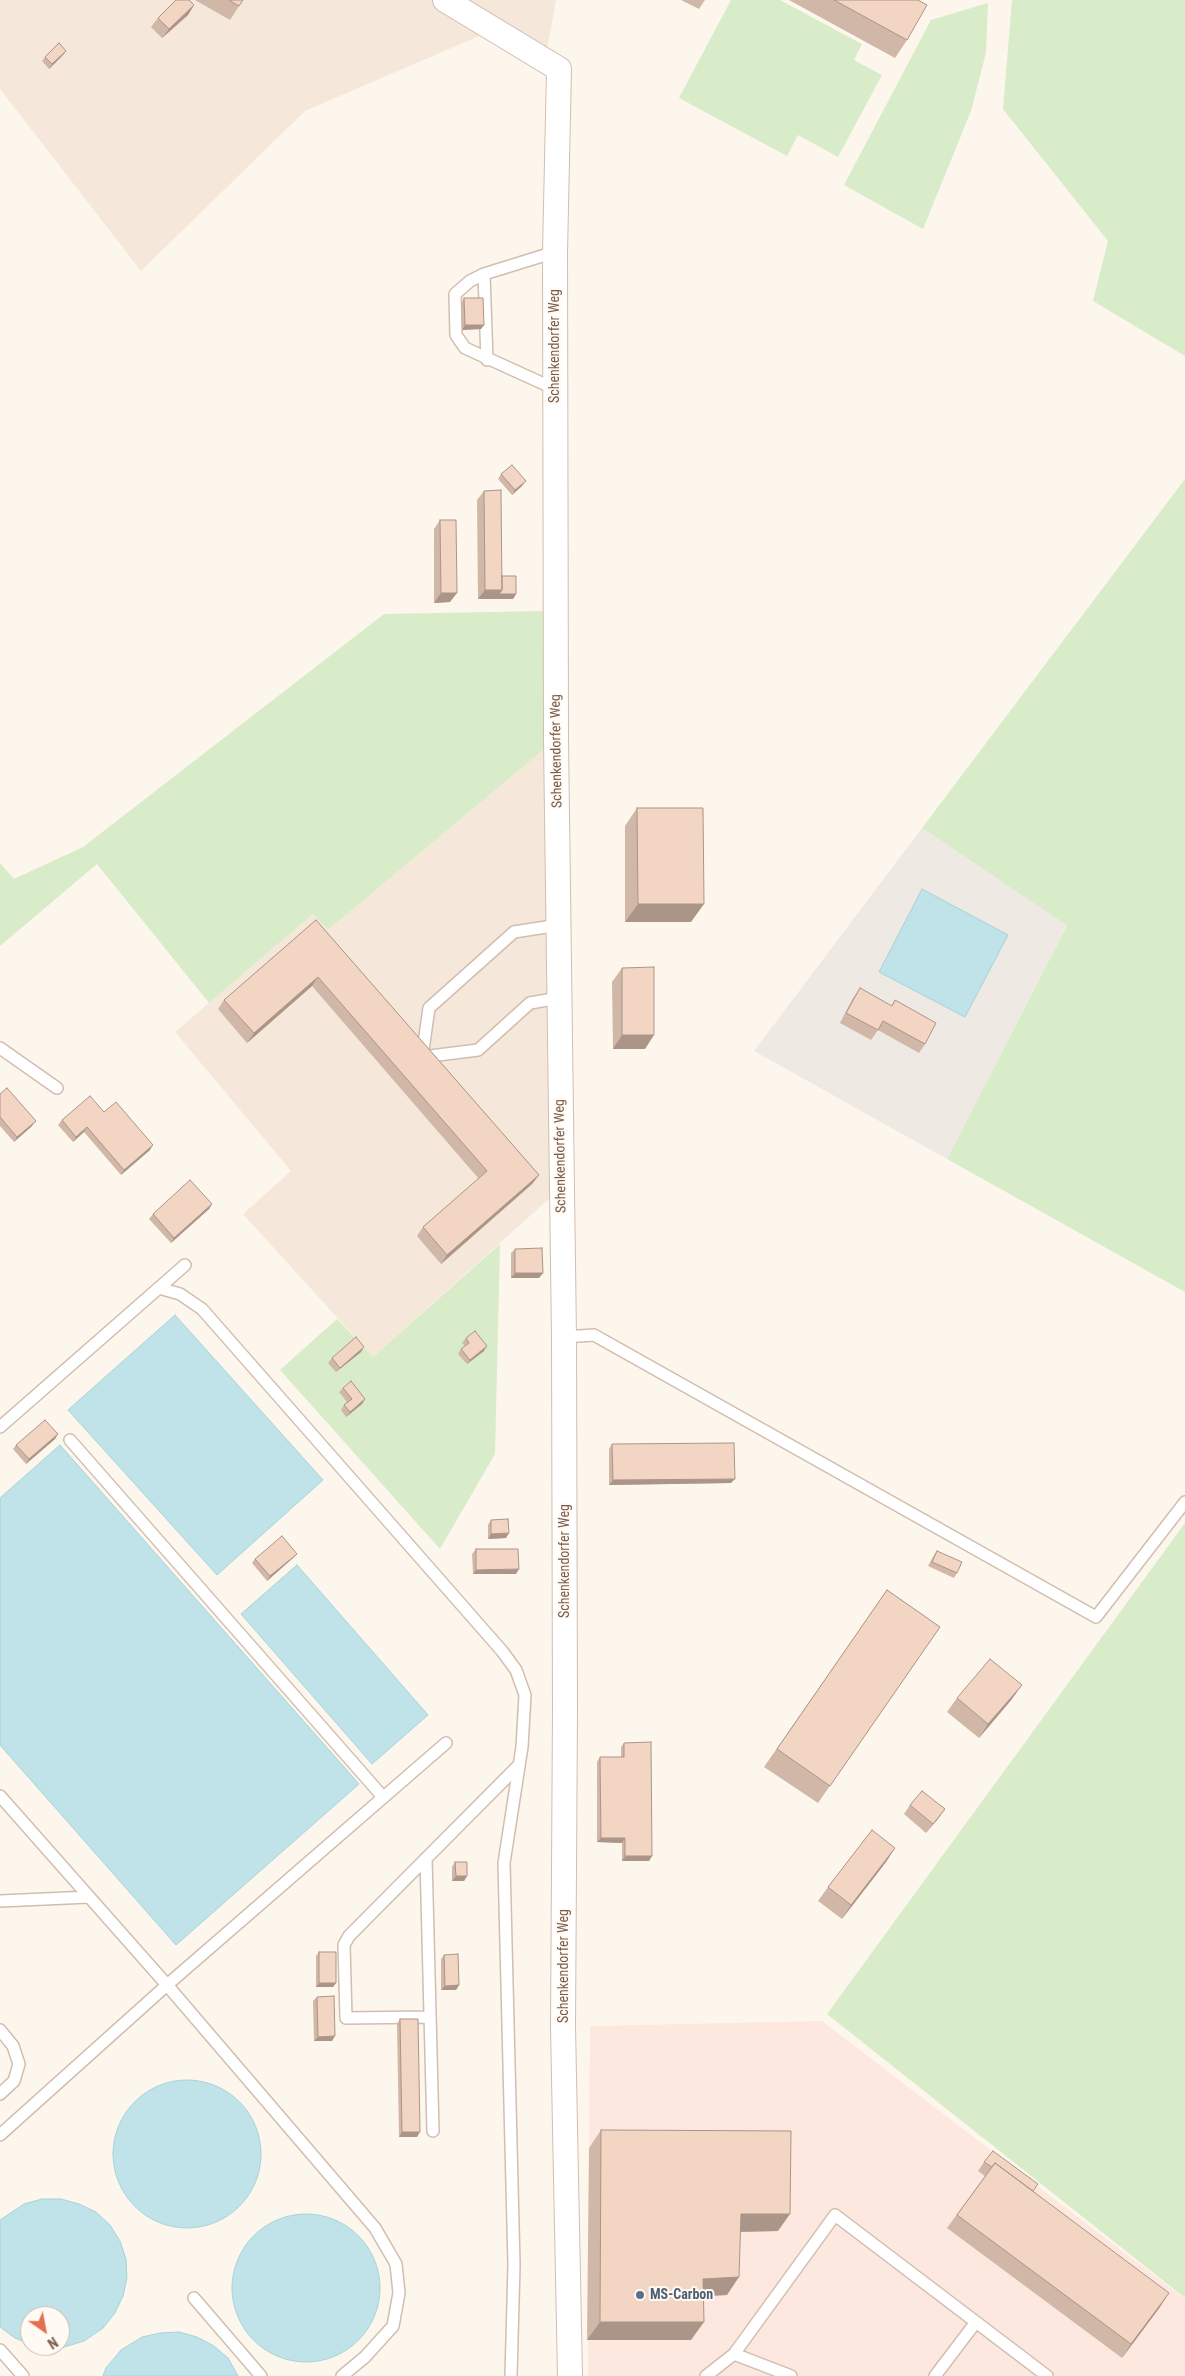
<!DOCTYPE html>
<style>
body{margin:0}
#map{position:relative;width:1185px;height:2376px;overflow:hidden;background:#fdf6ec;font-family:"Roboto Condensed",sans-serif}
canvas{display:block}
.north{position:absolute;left:20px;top:2306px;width:50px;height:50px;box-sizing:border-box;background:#fffaf3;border:1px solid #cabbb1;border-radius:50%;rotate:147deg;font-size:14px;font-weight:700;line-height:20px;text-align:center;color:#7a5c4d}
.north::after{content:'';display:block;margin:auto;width:18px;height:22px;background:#e76f51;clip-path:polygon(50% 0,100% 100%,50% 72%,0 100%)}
</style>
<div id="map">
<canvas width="1185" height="2376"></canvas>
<div class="north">N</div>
</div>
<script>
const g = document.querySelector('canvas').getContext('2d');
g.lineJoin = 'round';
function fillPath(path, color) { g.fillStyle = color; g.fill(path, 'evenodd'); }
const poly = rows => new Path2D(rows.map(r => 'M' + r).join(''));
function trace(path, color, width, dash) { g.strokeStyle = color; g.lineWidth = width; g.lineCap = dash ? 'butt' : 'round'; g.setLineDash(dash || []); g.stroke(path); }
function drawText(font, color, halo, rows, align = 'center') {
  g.font = font + ' "Roboto Condensed",sans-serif'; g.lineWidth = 4; g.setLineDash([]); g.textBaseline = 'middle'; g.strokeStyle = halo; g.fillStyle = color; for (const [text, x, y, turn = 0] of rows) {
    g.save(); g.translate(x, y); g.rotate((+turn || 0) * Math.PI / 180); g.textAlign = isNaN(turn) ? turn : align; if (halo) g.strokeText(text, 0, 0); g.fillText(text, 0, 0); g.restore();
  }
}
const residential = poly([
 [0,0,556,0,547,49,505,25,305,111,141,271,0,89],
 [548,746,547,1031,551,1197,373,1357,243,1214,291,1171,175,1032,313,914,328,930]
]);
const commercial = poly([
 [822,2021,1185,2299,1185,2376,588,2376,590,2026]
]);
const industrial = poly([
 [922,828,1067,924,947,1159,754,1051]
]);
const green = poly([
 [731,0,780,0,862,44,854,60,882,75,838,157,798,135,787,156,679,98],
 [1012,0,1185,0,1185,356,1093,301,1108,241,1003,109],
 [988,3,986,53,971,111,923,229,844,185,931,20],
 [1185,479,1185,1292,947,1159,1067,925,922,828],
 [546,611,548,746,328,930,313,914,209,1003,97,864,0,946,0,863,14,879,83,847,384,614],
 [500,1244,495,1454,440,1549,280,1370,337,1319,373,1357],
 [1185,1523,1185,2298,827,2014]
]);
const water = poly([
 [922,889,1008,935,965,1017,879,972,922,889],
 [175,1315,323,1480,217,1575,68,1410,175,1315],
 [60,1445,359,1784,176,1945,0,1745,0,1498,60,1445],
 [297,1565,428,1715,372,1764,241,1614,297,1565],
 '113 2154a74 74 0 1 1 148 0a74 74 0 1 1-148 0Z',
 [42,2199,61,2199,79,2204,96,2212,110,2225,120,2241,126,2259,127,2278,123,2296,115,2313,103,2328,84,2341,61,2348,35,2346,60,2346,60,2316,30,2316,30,2344,15,2338,0,2327,0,2220,24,2204,42,2199],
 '232 2288a74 74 0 1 1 148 0a74 74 0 1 1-148 0Z',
 [179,2332,197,2337,214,2346,228,2358,238,2376,103,2376,106,2368,121,2350,142,2337,160,2333,179,2332]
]);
const service = poly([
 [555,252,484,274,470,281,455,294,456,335,465,348,555,389],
 [484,274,487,360],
 [559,925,514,932,429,1008,422,1057,478,1050,530,1003,559,998],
 [0,1048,57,1088],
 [159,1288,180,1294,202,1309,502,1651,516,1670,525,1695,522,1747,504,1863,514,2265,511,2376],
 [564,1337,594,1335,1096,1617,1185,1502],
 [0,1427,185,1265],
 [70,1440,383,1797],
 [0,1796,167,1985,375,2228,396,2264,399,2293,393,2326,365,2357,342,2376],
 [426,1858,433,2131],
 [0,1901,89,1897],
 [430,2017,346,2018,344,1945,349,1936,519,1765],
 [0,2030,13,2046,19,2064,14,2081,0,2094],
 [0,2135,167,1985,446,1743],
 [194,2298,261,2376],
 [0,2350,23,2376],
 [734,2354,791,2376],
 [706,2376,734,2354,835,2215,1047,2376],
 [935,2376,976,2322]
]);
const minor = poly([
 [445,0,559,69,555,252,556,740,564,1337,565,1711,563,2027,570,2376]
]);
const wall = poly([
 [195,0,243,0,230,20],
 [681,0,705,0,699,9],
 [789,0,918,0,907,40,895,58],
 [194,5,188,15,162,38,151,27,158,18],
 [66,51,63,55,49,69,42,61,45,57],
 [464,298,484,325,481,329,462,330,461,303],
 [501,474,522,486,512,495,498,479],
 [484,491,502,576,516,594,513,599,478,599,477,500],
 [440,520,450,602,434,603,434,529],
 [637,808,691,922,625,922,625,826],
 [316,920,539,1175,532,1184,441,1264,417,1236,423,1227,479,1179,312,986,247,1043,218,1009,224,1000],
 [622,968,645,1049,613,1049,612,982],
 [860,988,891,1006,895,1000,925,1044,919,1053,878,1030,871,1040,840,1023,853,998],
 [0,1094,32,1126,14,1142,0,1126],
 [104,1112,150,1150,121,1175,84,1132,73,1142,58,1125,62,1120],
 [212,1204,209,1209,171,1243,149,1219,153,1214],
 [515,1249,543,1273,539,1278,511,1278,511,1253],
 [466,1338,484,1351,467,1364,458,1354,461,1349,465,1346,462,1343],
 [361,1352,336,1372,328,1363,332,1358],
 [343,1388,365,1399,362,1404,346,1417,341,1410,344,1405,347,1402,339,1392],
 [58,1434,55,1439,26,1464,13,1449,16,1445],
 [612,1444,731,1483,609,1485,609,1449],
 [491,1520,506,1538,488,1539,488,1525],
 [476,1549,516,1574,473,1574,472,1554],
 [937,1551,957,1573,954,1578,928,1566,934,1555],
 [293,1558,267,1581,252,1563,255,1559],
 [887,1590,940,1627,818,1803,764,1767],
 [957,1698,1012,1699,979,1738,947,1712],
 [624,1743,652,1856,649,1861,622,1861,622,1843,597,1842,597,1762,600,1757,621,1757,621,1747],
 [910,1805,945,1809,926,1833,904,1814],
 [895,1848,886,1862,842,1919,818,1901,828,1887],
 [455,1862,467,1876,464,1881,452,1881,452,1867],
 [319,1952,336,1983,333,1987,316,1987,316,1956],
 [444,1955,459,1985,456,1990,441,1990,441,1959],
 [317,1997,332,2041,314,2041,313,2001],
 [400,2019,417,2137,399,2137,397,2024],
 [601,2130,778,2231,740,2232,727,2295,703,2296,691,2340,587,2340,589,2148],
 [984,2162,1033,2191,1160,2307,1122,2358,947,2228,985,2176,978,2171]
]);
const shadedWall = poly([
 [194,5,188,15,162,38,169,29],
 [66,51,63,55,49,69,52,64],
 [465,325,484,325,481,329,462,330],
 [526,481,522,486,512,495,515,490],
 [485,590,502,590,516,594,513,599,478,599],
 [441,593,457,593,450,602,434,603],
 [638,904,704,904,691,922,625,922],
 [318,977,312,986,247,1043,254,1033],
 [622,1035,654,1035,645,1049,613,1049],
 [36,1121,32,1126,14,1142,17,1137],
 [87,1127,84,1132,73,1142,76,1137],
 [153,1145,150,1150,121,1175,124,1170],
 [539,1175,532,1184,441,1264,447,1255],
 [212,1204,209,1209,171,1243,174,1238],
 [515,1273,543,1273,539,1278,511,1278],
 [487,1346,484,1351,467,1364,470,1360],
 [364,1347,361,1352,336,1372,340,1368],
 [365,1399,362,1404,346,1417,350,1412],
 [58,1434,55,1439,26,1464,29,1459],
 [735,1479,731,1483,609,1485,613,1480],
 [509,1533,506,1538,488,1539,491,1534],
 [297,1554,293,1558,267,1581,270,1576],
 [519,1569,516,1574,473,1574,476,1570],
 [1022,1685,1012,1699,979,1738,988,1724],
 [945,1809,938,1819,926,1833,933,1824],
 [601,1838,625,1838,622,1843,597,1842],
 [895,1848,886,1862,842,1919,851,1905],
 [625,1856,652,1856,649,1861,622,1861],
 [456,1876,467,1876,464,1881,452,1881],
 [319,1983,336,1983,333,1987,316,1987],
 [459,1985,456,1990,441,1990,445,1986],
 [335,2036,332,2041,314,2041,318,2037],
 [402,2132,420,2132,417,2137,399,2137],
 [741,2214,790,2214,778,2231,728,2232],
 [739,2277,727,2295,690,2297,703,2279],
 [1169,2293,1160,2307,1122,2358,1131,2344],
 [600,2322,704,2322,691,2340,587,2340]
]);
const building = poly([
 [176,0,189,0,194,5,169,29,158,18,176,0],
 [229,0,243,0,239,6,229,0],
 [834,0,918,0,927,5,907,40,834,0],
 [59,43,66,51,52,64,45,57,59,43],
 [464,298,483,298,484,325,465,325,464,298],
 [512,465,526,481,515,490,501,474,512,465],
 [501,490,502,590,485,590,484,491,501,490],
 [440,520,456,520,457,593,441,593,440,520],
 [502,576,516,576,516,594,499,594,502,590,502,576],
 [637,808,703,808,704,904,638,904,637,808],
 [316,920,539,1175,447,1255,423,1227,487,1171,318,977,254,1033,224,1000,316,920],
 [654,967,654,1035,622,1035,622,968,654,967],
 [860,988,892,1006,895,1000,936,1023,925,1044,883,1021,878,1030,846,1013,860,988],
 [7,1088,36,1121,17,1137,0,1117,0,1094,7,1088],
 [90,1096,104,1112,116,1102,153,1145,124,1170,87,1127,76,1137,62,1120,90,1096],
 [190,1180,212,1204,174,1238,153,1214,190,1180],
 [542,1248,543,1273,515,1273,515,1249,542,1248],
 [475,1331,487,1346,470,1360,461,1349,469,1343,466,1338,475,1331],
 [356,1337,364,1347,340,1368,332,1358,356,1337],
 [351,1381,365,1399,350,1412,344,1405,352,1399,343,1388,351,1381],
 [45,1420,58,1434,29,1459,16,1445,45,1420],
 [734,1443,735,1479,613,1480,612,1444,734,1443],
 [508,1519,509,1533,491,1534,491,1520,508,1519],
 [282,1536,297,1554,270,1576,255,1559,282,1536],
 [476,1549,518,1549,519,1569,476,1570,476,1549],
 [937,1551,962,1562,957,1573,932,1562,937,1551],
 [887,1590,940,1627,830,1786,777,1749,887,1590],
 [990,1659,1022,1685,988,1724,957,1698,990,1659],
 [651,1742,652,1856,625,1856,625,1838,601,1838,600,1757,624,1757,624,1743,651,1742],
 [922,1791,945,1809,933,1824,910,1805,922,1791],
 [872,1830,895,1848,851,1905,828,1887,872,1830],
 [455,1862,467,1862,467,1876,456,1876,455,1862],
 [319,1952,336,1952,336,1983,319,1983,319,1952],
 [458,1954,459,1985,445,1986,444,1955,458,1954],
 [334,1996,335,2036,318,2037,317,1997,334,1996],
 [400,2019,418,2019,420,2132,402,2132,400,2019],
 [601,2130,791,2131,790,2214,741,2214,739,2277,703,2279,704,2322,600,2322,601,2130],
 [993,2151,1038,2184,1033,2191,995,2163,992,2167,984,2162,993,2151],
 [995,2163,1169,2293,1131,2344,957,2215,995,2163]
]);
const markers = [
 [640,2295,5,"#5c6f8a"]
];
const streetNames = [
 ["Schenkendorfer Weg",555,346,-90],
 ["Schenkendorfer Weg",557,751,-91],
 ["Schenkendorfer Weg",561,1156,-91],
 ["Schenkendorfer Weg",565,1561,-90],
 ["Schenkendorfer Weg",564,1966,-90]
];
const serviceNames = [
 ["MS-Carbon",650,2295]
];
fillPath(residential, '#f5e8da');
fillPath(commercial, '#fde8e0');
fillPath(industrial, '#efe9e4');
fillPath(green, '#d8ecc9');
fillPath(water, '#bfe3e8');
trace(water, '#a5d3da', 1);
trace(service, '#d1beb0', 14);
trace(minor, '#d1beb0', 26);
trace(service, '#fff', 11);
trace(minor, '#fff', 24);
fillPath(wall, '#d1b7a8');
fillPath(shadedWall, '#aa9588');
fillPath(building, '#f3d5c3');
trace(building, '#aa9588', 1);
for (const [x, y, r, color] of markers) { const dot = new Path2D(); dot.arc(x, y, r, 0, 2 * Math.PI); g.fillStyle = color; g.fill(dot); trace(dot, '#fffaf3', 2); }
drawText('14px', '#7a5c4d', '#fffaf3', streetNames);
drawText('bold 14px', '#4e5e75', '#fffaf3', serviceNames, 'left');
</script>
